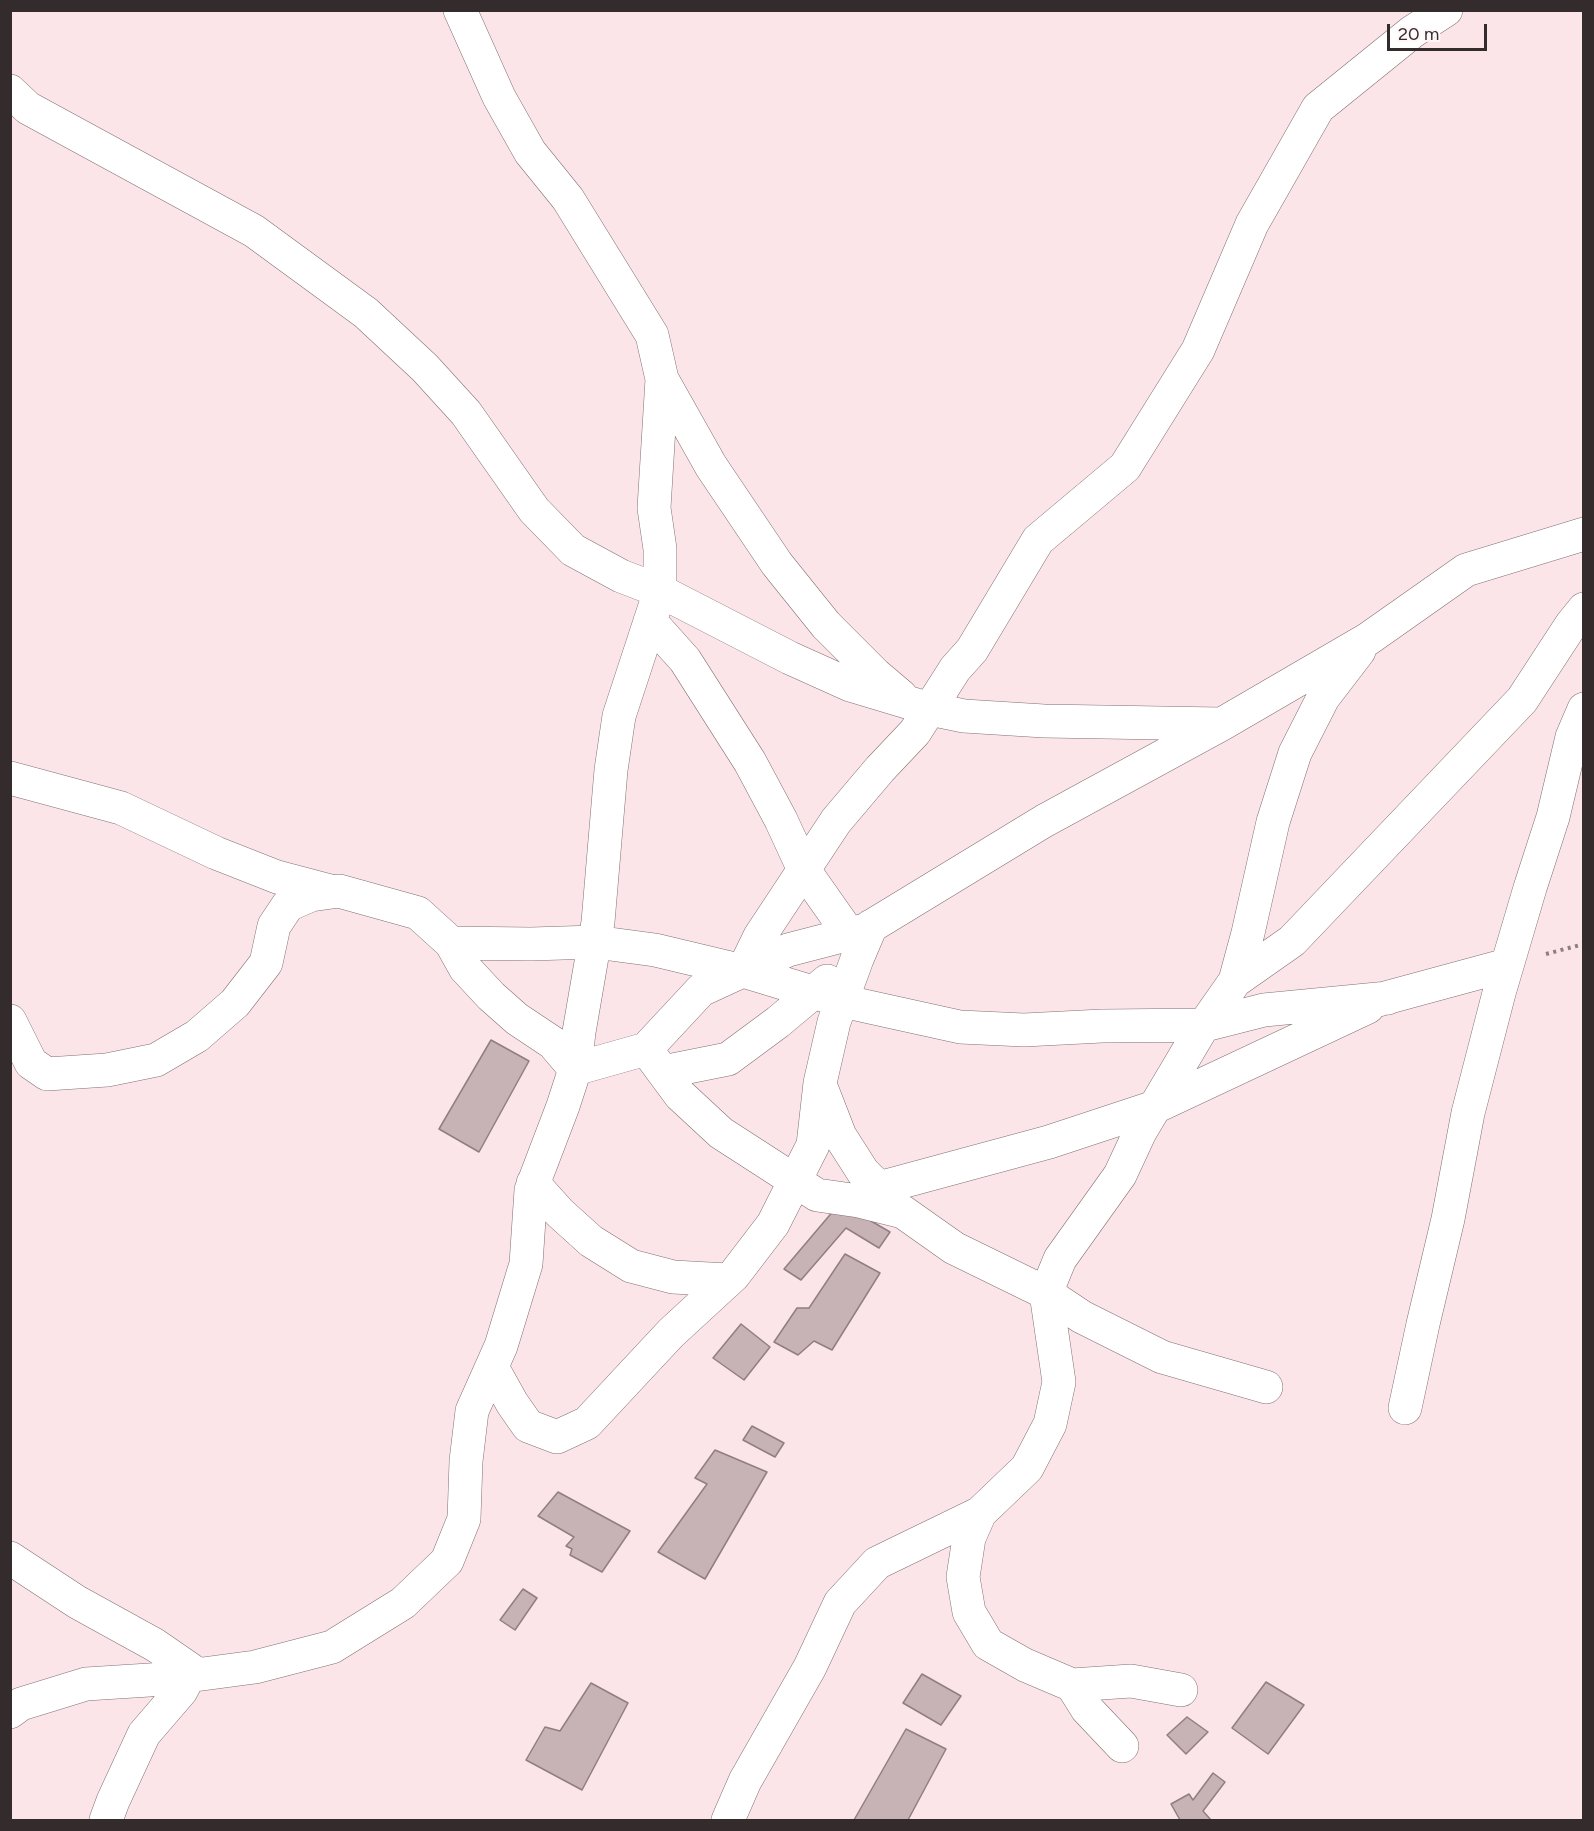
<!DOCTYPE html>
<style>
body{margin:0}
#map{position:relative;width:1594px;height:1831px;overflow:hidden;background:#fbe5e8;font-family:Figtree,sans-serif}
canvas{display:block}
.frame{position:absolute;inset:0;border:12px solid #332b2c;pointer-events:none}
.scale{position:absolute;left:1387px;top:24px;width:100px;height:27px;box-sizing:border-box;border:3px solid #332b2c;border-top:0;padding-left:8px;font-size:18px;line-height:21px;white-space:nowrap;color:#332b2c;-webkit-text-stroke:4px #fff6f7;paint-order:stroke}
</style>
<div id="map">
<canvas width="1594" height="1831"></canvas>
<div class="frame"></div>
<div class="scale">20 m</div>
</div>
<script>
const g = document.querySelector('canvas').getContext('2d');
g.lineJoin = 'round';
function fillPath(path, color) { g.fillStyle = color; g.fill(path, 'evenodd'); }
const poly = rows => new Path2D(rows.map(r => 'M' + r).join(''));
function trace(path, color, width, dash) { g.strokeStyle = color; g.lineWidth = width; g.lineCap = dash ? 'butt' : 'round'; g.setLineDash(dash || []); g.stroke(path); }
const building = poly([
 [491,1040,529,1061,479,1152,439,1129,491,1040],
 [840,1203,890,1232,879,1248,846,1228,801,1280,784,1269,840,1203],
 [845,1254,880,1273,832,1350,814,1341,798,1355,774,1342,797,1308,809,1308,845,1254],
 [741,1324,770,1347,744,1380,713,1358,741,1324],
 [752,1426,784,1443,775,1457,743,1440,752,1426],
 [715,1450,767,1472,705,1579,658,1552,707,1484,695,1478,715,1450],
 [558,1492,630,1531,602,1572,570,1555,572,1549,566,1546,574,1537,538,1516,558,1492],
 [523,1589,537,1598,515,1630,500,1620,523,1589],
 [922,1674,961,1696,941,1725,903,1703,922,1674],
 [1266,1682,1304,1705,1268,1754,1232,1728,1266,1682],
 [591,1683,628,1703,582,1790,526,1760,545,1727,560,1731,591,1683],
 [1187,1717,1208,1732,1186,1754,1167,1735,1187,1717],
 [906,1729,946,1749,908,1820,854,1820,906,1729],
 [1213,1773,1225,1782,1203,1811,1211,1820,1180,1820,1171,1804,1189,1794,1193,1800,1213,1773]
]);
const path = poly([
 [1546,954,1584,944]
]);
const minor = poly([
 [460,10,499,97,530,152,568,199,652,335,662,379,654,508,660,549,660,591,619,716,611,770,598,922,579,1032,575,1069],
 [10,91,28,108,254,231,366,313,425,368,466,413,534,510,573,550,621,576,660,591,790,658,850,685,930,709,964,716,1044,721,1221,724],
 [662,379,711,466,777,564,826,625,875,674,901,696],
 [650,621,685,660,750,762,781,820,804,870,849,934],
 [10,778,121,808,216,853,277,877,330,891],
 [451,943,531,944,595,942,655,950,743,971,842,1001,960,1027,1024,1030,1102,1026,1205,1025,1264,1010,1388,998],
 [743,971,760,936,836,821,880,769,915,732,955,669,972,650,1038,540,1125,467,1198,350,1252,224,1318,108,1412,32,1446,10],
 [1235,981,1292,941,1522,700,1571,625,1584,609],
 [1367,1003,1507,965],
 [10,1021,31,1063,47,1074,107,1070,156,1060,197,1036,235,1003,266,963,274,926,288,905,311,895,339,891,418,913,451,943,465,968,491,996,517,1019,553,1043,575,1069],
 [646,1049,680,1095,721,1133,817,1195,859,1201,903,1212,954,1248,1046,1293,1082,1317,1162,1357,1266,1387],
 [663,1072,728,1059,778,1022,827,981],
 [821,1087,840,1136,863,1172,895,1204],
 [533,1183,560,1213,591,1241,631,1266,673,1277,728,1280],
 [879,1188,1049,1142,1155,1107,1368,1007],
 [492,1367,512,1403,528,1426,557,1437,587,1423,671,1333,734,1275,773,1224,813,1145,820,1083,834,1022,857,959,871,926],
 [1405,1408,1423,1324,1448,1219,1468,1113,1499,993,1530,888,1553,817,1572,737,1584,709],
 [980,1513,969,1538,963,1577,969,1612,988,1644,1025,1665,1072,1685,1131,1681,1181,1690],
 [10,1558,77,1602,155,1645,197,1674],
 [1072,1685,1087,1709,1122,1746],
 [10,1712,21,1704,86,1684,165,1679,255,1667,332,1647,403,1603,447,1561,464,1519,466,1461,472,1411,501,1346,526,1264,531,1190,563,1106,575,1069,646,1049,701,990,788,950,865,930,1044,821,1222,724,1368,639,1466,570,1584,534],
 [106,1820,113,1801,144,1734,181,1691,189,1676],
 [728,1820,745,1781,810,1667,840,1603,877,1563,980,1513,1027,1468,1050,1424,1059,1382,1046,1293,1060,1259,1120,1175,1140,1132,1200,1031,1235,981,1248,933,1273,822,1295,753,1323,698,1359,651]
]);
fillPath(building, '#c7b2b5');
trace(building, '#917e80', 1.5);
trace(minor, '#827072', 34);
trace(path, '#8d7f81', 4, [3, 4.5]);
trace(minor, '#fff', 33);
</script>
